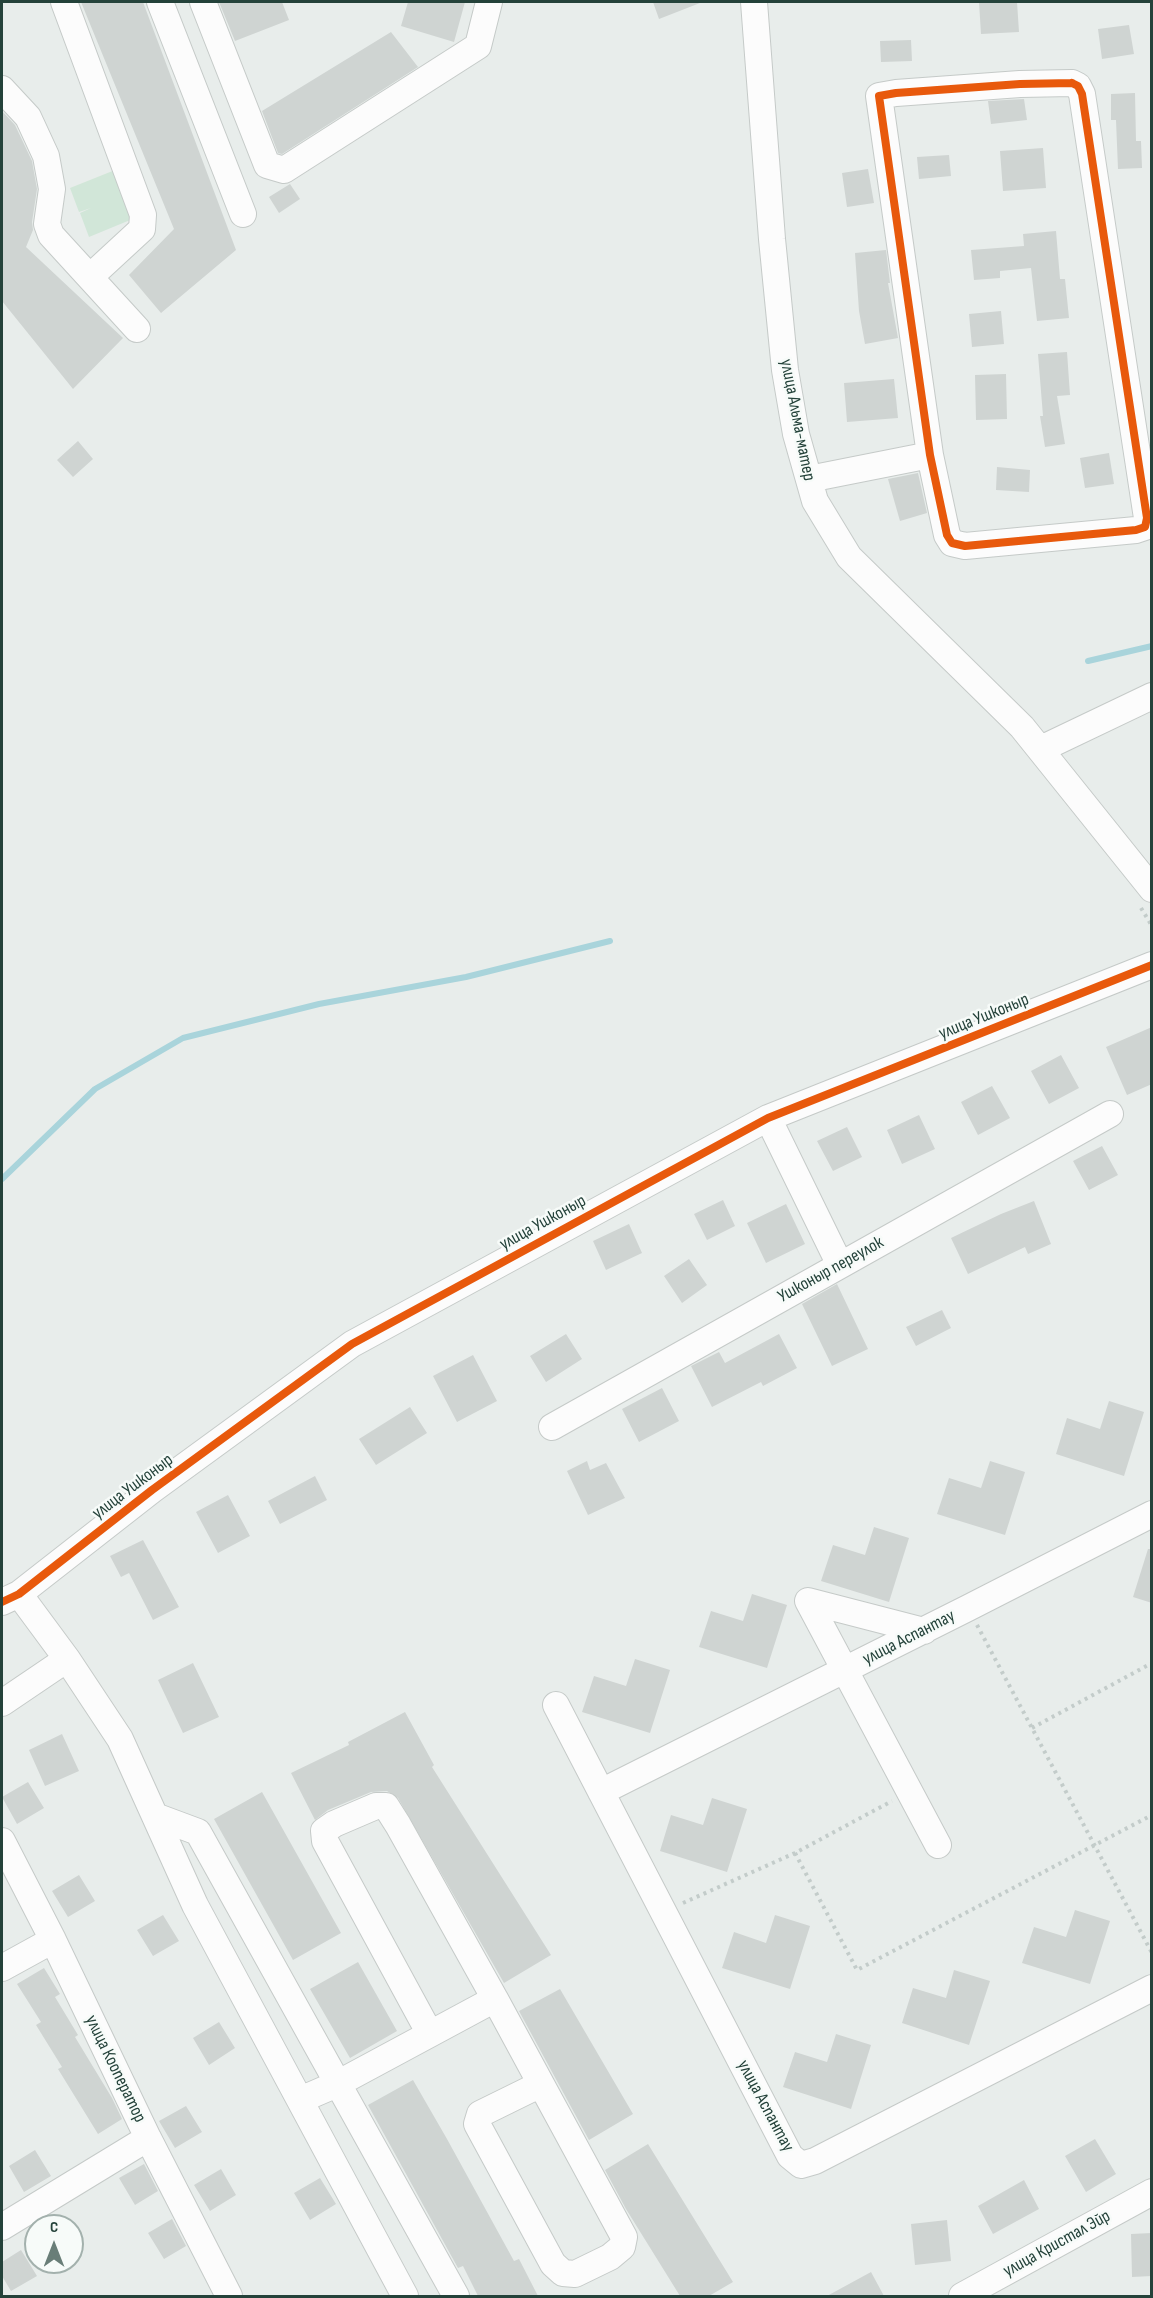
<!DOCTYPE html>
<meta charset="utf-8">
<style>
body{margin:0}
#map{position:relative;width:1153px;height:2298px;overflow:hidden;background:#e8edeb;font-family:"Sofia Sans Condensed",sans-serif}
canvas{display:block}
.frame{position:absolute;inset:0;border:3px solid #24423a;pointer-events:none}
.north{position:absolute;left:24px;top:2214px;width:60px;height:60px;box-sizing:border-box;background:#f7fbf9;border:2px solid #a3b1ad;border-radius:50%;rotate:0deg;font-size:16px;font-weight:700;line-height:24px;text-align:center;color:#24423a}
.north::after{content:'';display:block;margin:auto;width:21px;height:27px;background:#697e78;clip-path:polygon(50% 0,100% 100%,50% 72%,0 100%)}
</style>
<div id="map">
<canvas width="1153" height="2298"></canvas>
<div class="frame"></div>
<div class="north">С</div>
</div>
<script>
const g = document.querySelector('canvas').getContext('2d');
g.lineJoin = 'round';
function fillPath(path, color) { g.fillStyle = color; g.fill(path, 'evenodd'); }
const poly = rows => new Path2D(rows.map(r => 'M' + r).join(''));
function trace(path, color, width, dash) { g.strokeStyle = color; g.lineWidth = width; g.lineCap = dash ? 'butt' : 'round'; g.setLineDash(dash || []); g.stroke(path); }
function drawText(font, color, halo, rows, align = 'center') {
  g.font = font + ' "Sofia Sans Condensed",sans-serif'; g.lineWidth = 5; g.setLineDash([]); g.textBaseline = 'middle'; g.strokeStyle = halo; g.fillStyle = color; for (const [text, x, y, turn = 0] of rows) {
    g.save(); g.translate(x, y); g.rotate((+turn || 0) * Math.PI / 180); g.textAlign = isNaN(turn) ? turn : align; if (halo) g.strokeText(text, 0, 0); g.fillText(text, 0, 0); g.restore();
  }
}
const green = poly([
 [115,170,135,218,89,237,80,213,91,208,79,212,70,188]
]);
const stream = poly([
 [1088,661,1152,646],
 [2,1179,95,1089,183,1038,319,1004,466,977,610,941]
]);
const building = poly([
 [81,2,143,2,236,250,161,313,129,275,174,229],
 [219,2,282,2,289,20,235,41],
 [408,2,465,2,454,42,401,26],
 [653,2,700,2,700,3,659,19],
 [979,2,1017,2,1019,32,981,34],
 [1129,25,1134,54,1102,59,1098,29],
 [391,32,418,67,282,154,278,153,262,111],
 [911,40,912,61,881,62,880,41],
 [1135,93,1136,141,1141,141,1142,168,1118,169,1116,120,1111,120,1111,94],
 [1024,99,1027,120,991,124,988,101],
 [2,111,15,125,32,161,37,189,32,222,33,230,26,247,123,338,73,389,2,301],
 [1043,148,1046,188,1003,191,1000,151],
 [949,155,951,176,919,179,917,157],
 [868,169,874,203,847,207,842,173],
 [290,184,300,199,279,213,269,197],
 [1056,231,1060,279,1065,279,1069,318,1037,321,1031,268,1000,271,1000,278,974,280,971,250,1024,246,1023,234],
 [886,250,890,283,888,283,898,338,865,344,859,311,855,253],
 [1001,311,1004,344,972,347,969,314],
 [1067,352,1070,395,1057,396,1065,444,1045,447,1040,416,1043,416,1038,354],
 [1006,374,1007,419,976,420,975,375],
 [894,379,898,418,847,422,844,383],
 [78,441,93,459,73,477,57,460],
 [1109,453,1114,484,1085,488,1080,458],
 [997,467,1030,470,1029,492,996,490],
 [918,473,927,513,900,521,888,479],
 [1152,1027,1152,1084,1127,1095,1106,1047],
 [1061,1055,1079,1088,1049,1104,1031,1071],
 [992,1086,1010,1118,978,1135,961,1102],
 [919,1115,935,1149,902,1164,887,1130],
 [847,1127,862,1157,833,1171,817,1141],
 [1102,1146,1118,1175,1089,1190,1073,1161],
 [723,1200,735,1226,707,1240,694,1214],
 [1034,1201,1051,1244,1028,1254,1025,1247,968,1274,951,1238,1001,1214],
 [786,1204,805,1244,766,1263,747,1223],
 [629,1224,642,1253,606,1270,593,1241],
 [689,1259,707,1285,682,1303,664,1276],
 [837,1284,868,1349,832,1366,802,1304],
 [942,1310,951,1328,916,1346,906,1327],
 [566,1334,582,1359,546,1382,530,1356],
 [779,1334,797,1368,763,1386,761,1382,712,1407,691,1366,719,1352,725,1363],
 [473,1355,497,1401,457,1422,433,1376],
 [662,1388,679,1421,639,1442,622,1409],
 [1109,1401,1144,1412,1124,1476,1056,1454,1067,1418,1100,1429],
 [410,1407,427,1433,376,1465,359,1439],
 [587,1461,590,1470,606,1463,625,1498,588,1515,567,1471],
 [990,1461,1025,1472,1005,1535,937,1514,949,1478,981,1488],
 [315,1476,327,1500,280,1524,268,1501],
 [228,1495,250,1536,218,1553,196,1512],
 [874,1527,909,1538,889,1602,821,1581,833,1545,865,1555],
 [143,1540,179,1607,153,1620,129,1573,121,1577,110,1556],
 [1148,1549,1152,1549,1152,1603,1133,1597],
 [752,1594,787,1605,767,1668,699,1647,711,1611,743,1621],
 [635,1659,670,1670,650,1733,582,1712,594,1676,626,1686],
 [193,1663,219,1717,183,1733,158,1680],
 [405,1712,434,1765,432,1767,551,1955,504,1983,398,1798,387,1791,371,1792,328,1810,315,1820,291,1773,349,1745,348,1742],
 [62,1734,79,1771,45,1786,29,1750],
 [28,1782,44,1808,17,1824,2,1797],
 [262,1792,341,1933,293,1960,214,1819],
 [712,1798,747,1809,727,1872,660,1851,671,1815,703,1825],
 [79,1875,95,1901,68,1917,52,1891],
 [1075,1910,1110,1921,1090,1984,1022,1963,1034,1927,1066,1937],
 [163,1915,179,1941,153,1956,137,1930],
 [775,1915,810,1926,790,1989,722,1968,734,1932,766,1943],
 [358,1962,397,2031,350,2058,310,1989],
 [44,1968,60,1994,55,1997,78,2035,75,2037,112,2098,122,2119,98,2134,58,2069,62,2067,36,2025,41,2022,17,1984],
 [954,1970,990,1981,969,2045,902,2023,913,1988,946,1998],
 [560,1989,633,2114,589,2140,519,2011],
 [219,2022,235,2048,209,2065,193,2038],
 [836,2034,871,2045,851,2109,783,2087,795,2052,827,2062],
 [413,2080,447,2139,514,2261,519,2259,538,2296,478,2296,463,2266,458,2268,368,2105],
 [186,2106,202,2132,175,2148,159,2121],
 [1095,2139,1116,2174,1086,2192,1065,2156],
 [648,2144,733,2282,709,2296,680,2296,626,2209,605,2170],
 [35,2150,51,2176,24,2192,9,2166],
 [144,2164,158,2191,135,2205,119,2178],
 [221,2169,236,2195,210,2211,194,2185],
 [320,2178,336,2204,310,2220,294,2193],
 [1024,2180,1039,2209,993,2234,978,2206],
 [172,2219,186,2246,164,2259,148,2233],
 [947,2220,951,2261,915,2265,911,2224],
 [1152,2233,1152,2276,1132,2277,1131,2234],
 [21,2250,37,2276,11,2291,2,2276,2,2262],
 [871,2272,884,2296,827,2296]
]);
const path = poly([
 [1141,908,1152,926],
 [977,1625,1152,1953],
 [1032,1728,1152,1663],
 [795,1853,857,1970,1152,1815],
 [683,1903,795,1853,892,1801]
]);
const minor = poly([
 [64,2,143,215,142,229,90,277],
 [160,2,243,214],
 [203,2,267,165,284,170,478,46,489,2],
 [754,2,772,239,785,370,796,434,815,501,849,557,1022,727,1152,889],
 [1072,83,1078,86,1082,94,1147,518,1145,527,1136,530,965,546,952,543,947,535,930,455,879,96,896,93,1020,84,1072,83],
 [2,89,28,117,46,156,52,189,47,224,51,235,137,329],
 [809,479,930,455],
 [1041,749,1152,696],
 [768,1118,840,1265],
 [552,1427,1110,1114],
 [2,1602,19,1594,152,1490,352,1344,768,1118,1152,965],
 [924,1631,808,1601,938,1845],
 [67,1659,120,1739,195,1905,405,2296],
 [2,1703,67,1659,19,1594],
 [556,1705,790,2156,801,2165,815,2161,1152,1988],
 [601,1792,968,1608,1152,1514],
 [155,1816,198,1832,456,2296],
 [2,1841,53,1940,148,2138,229,2296],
 [2,1968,53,1940],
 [430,2034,325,1841,324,1831,334,1824,376,1806,386,1806,398,1825,495,1999],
 [300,2100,337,2084,495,1999,541,2084,624,2237,622,2247,610,2257,575,2274,563,2273,553,2264,477,2124,480,2114,541,2084],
 [2,2227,148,2138],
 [962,2296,1152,2192]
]);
const cycleway = poly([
 [1072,83,1078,86,1082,94,1147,518,1145,527,1136,530,965,546,952,543,947,535,930,455,879,96,896,93,1020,84,1072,83],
 [2,1602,19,1594,152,1490,352,1344,768,1118,1152,965]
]);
const streetNames = [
 ["улица Альма-матер",797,420,79],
 ["улица Ушконыр",984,1017,-22],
 ["улица Ушконыр",543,1223,-29],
 ["Ушконыр переулок",831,1270,-29],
 ["улица Ушконыр",133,1487,-37],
 ["улица Аспантау",909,1638,-27],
 ["улица Кооператор",115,2069,64],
 ["улица Аспантау",765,2106,62],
 ["улица Кристал Эйр",1057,2244,-29]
];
fillPath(green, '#d1e6d8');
trace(stream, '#a9d4db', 6);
fillPath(building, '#cfd4d2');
trace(minor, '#c5cac8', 28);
trace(path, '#c3ccca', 4, [3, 4.5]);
trace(minor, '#fcfcfc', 26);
trace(cycleway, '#e8590c', 8);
drawText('18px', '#24423a', '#f7fbf9', streetNames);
</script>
